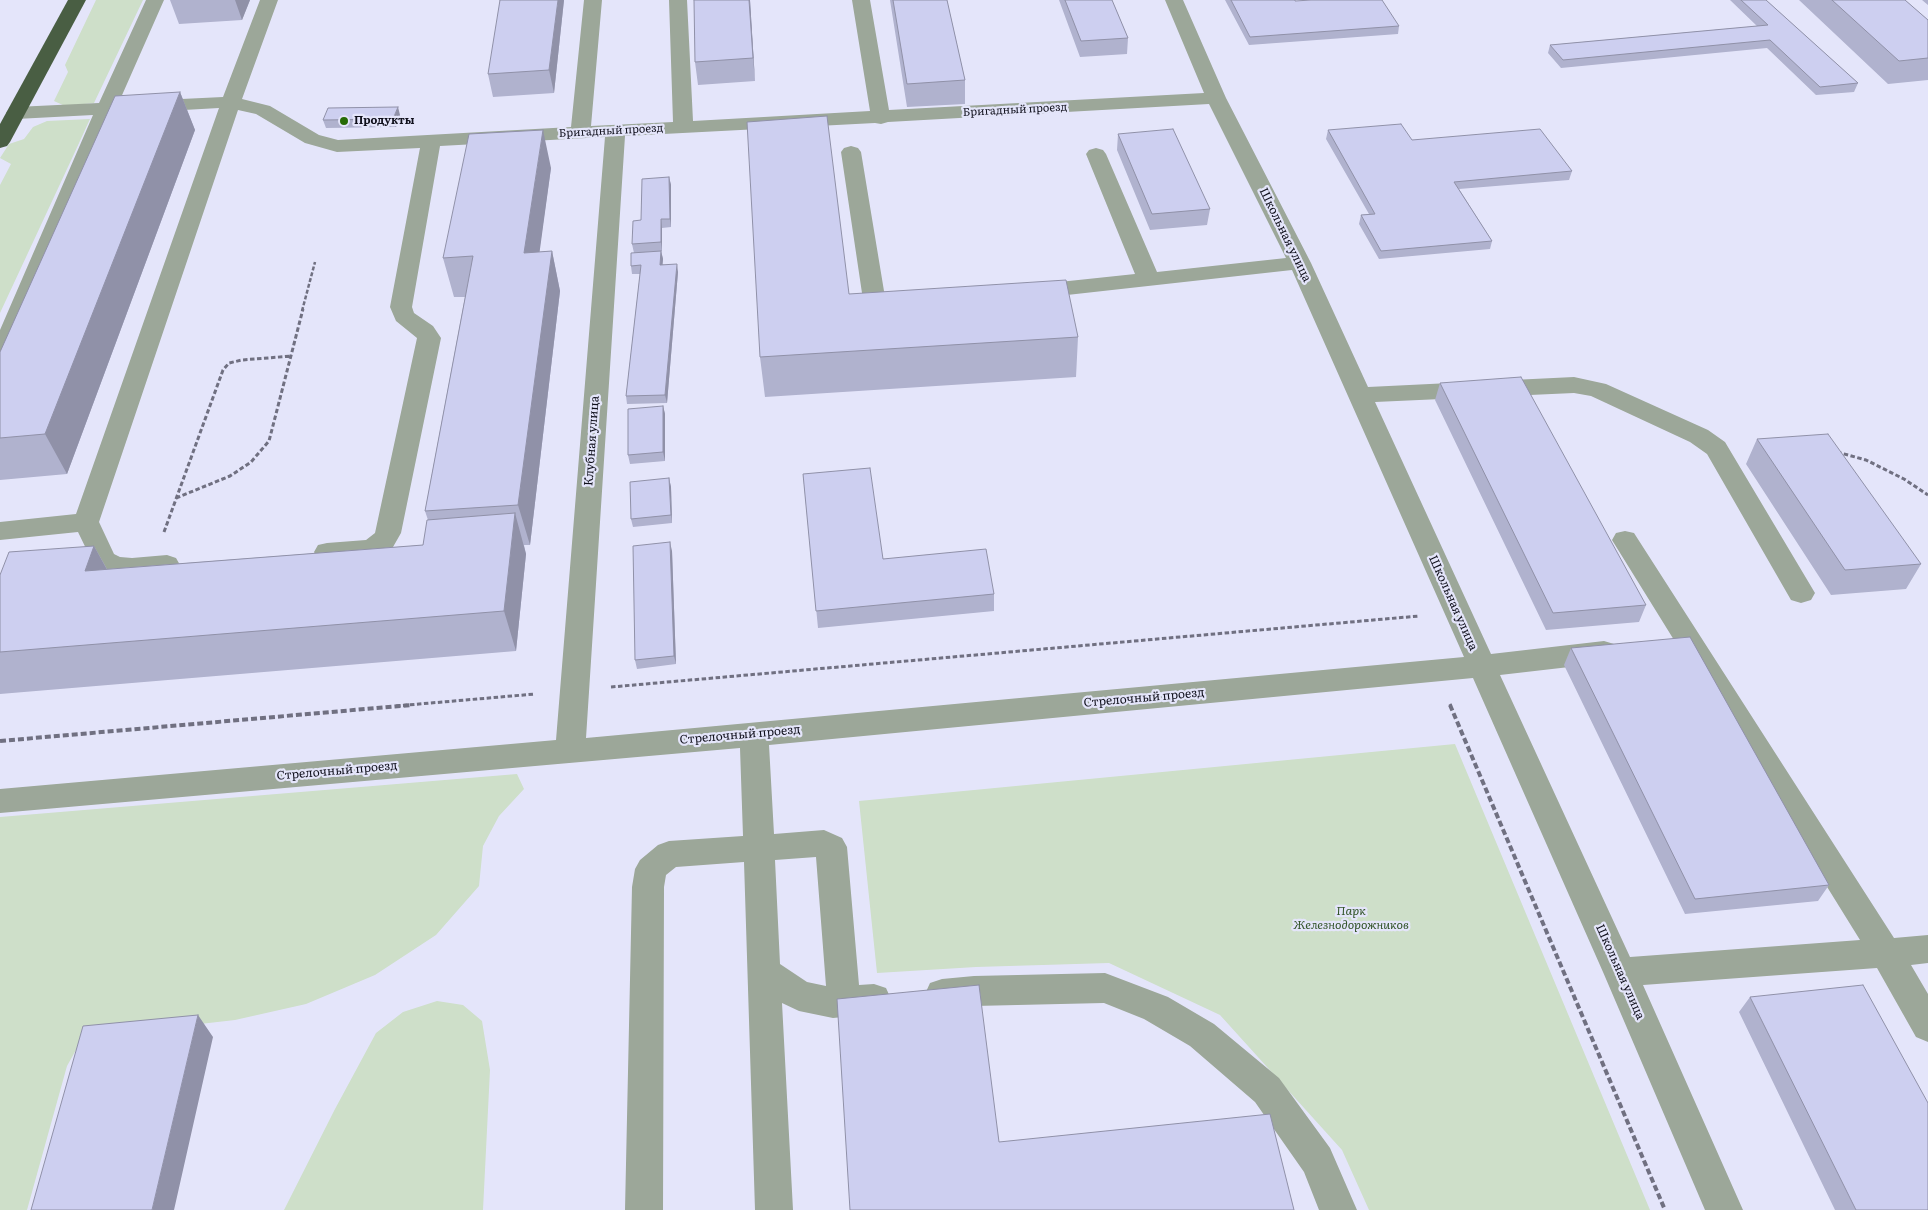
<!DOCTYPE html>
<meta charset="utf-8">
<style>
body{margin:0}
canvas{display:block;background:#e4e5fa}
</style>
<canvas width="1928" height="1210"></canvas>
<script>
const g = document.querySelector('canvas').getContext('2d');
g.lineJoin = 'round';
function fillPath(path, color) { g.fillStyle = color; g.fill(path, 'evenodd'); }
const poly = rows => new Path2D(rows.map(r => 'M' + r).join(''));
function trace(path, color, width, dash) { g.strokeStyle = color; g.lineWidth = width; g.lineCap = dash ? 'butt' : 'round'; g.setLineDash(dash || []); g.stroke(path); }
function drawText(font, color, halo, rows, align = 'center') {
  g.font = font + ' Literata,serif'; g.lineWidth = 4.5; g.setLineDash([]); g.textBaseline = 'middle'; g.strokeStyle = halo; g.fillStyle = color; for (const [text, x, y, turn = 0] of rows) {
    g.save(); g.translate(x, y); g.rotate((+turn || 0) * Math.PI / 180); g.textAlign = isNaN(turn) ? turn : align; if (halo) g.strokeText(text, 0, 0); g.fillText(text, 0, 0); g.restore();
  }
}
const green = poly([
 [96,0,143,0,94,103,65,106,54,101,68,72,65,65],
 [90,119,74,154,0,313,0,185,11,164,0,158,9,144,24,139,33,127,47,121],
 [1455,744,1650,1210,1369,1210,1342,1150,1220,1015,1109,963,976,967,877,973,859,801],
 [517,774,524,789,499,816,483,846,479,886,436,935,375,975,306,1004,235,1020,95,1036,76,1050,67,1066,27,1210,0,1210,0,817],
 [437,1001,463,1005,482,1021,490,1070,483,1210,284,1210,335,1109,376,1033,403,1012]
]);
const pathFar2 = poly([
 [302,311,315,262]
]);
const pathFar1 = poly([
 [1837,452,1866,460,1904,479,1928,495],
 [176,498,230,476,251,462,269,441,303,309],
 [164,532,223,370,229,363,242,360,292,356],
 [611,687,1419,616],
 [1450,704,1451,706],
 [396,706,535,694]
]);
const path = poly([
 [1450,705,1665,1210],
 [0,741,411,705]
]);
const minor = poly([
 [146,0,164,0,119,102,223,97,260,0,278,0,242,99,270,106,319,135,338,140,571,127,584,0,602,0,591,126,673,122,669,0,687,0,693,121,870,111,852,0,870,0,889,110,1204,93,1165,0,1183,0,1226,98,1311,263,1368,387,1574,377,1606,384,1708,430,1725,442,1815,593,1811,600,1801,603,1791,600,1707,454,1690,442,1591,396,1574,393,1375,402,1491,654,1604,641,1614,644,1618,652,1614,660,1604,663,1500,675,1630,957,1860,940,1612,540,1616,533,1625,531,1634,533,1894,938,1928,935,1928,963,1911,965,1928,994,1928,1042,1916,1037,1877,968,1643,985,1743,1210,1705,1210,1603,972,1473,678,769,745,774,834,824,830,842,838,847,847,859,985,874,984,886,988,891,999,886,1010,874,1014,833,1018,799,1011,782,1003,793,1210,755,1210,744,862,676,867,666,875,664,887,663,1210,625,1210,632,887,635,869,640,860,658,845,669,841,743,836,740,748,0,813,0,789,556,740,605,137,440,146,412,307,414,313,433,326,441,338,401,533,393,547,385,553,366,558,327,561,318,559,314,552,318,545,327,543,366,540,375,533,417,338,396,321,390,307,420,148,337,152,305,143,256,114,238,110,99,522,114,554,120,557,132,558,167,555,176,558,180,565,176,572,167,575,132,578,115,576,95,567,78,532,0,540,0,522,76,514,219,108,113,114,12,357,8,362,0,364,0,330,93,115,16,119,9,117,6,113,9,109,16,107,99,103,146,0],
 [1209,104,1286,258,1157,272,1106,154,1103,150,1096,148,1089,150,1086,154,1135,274,1031,285,1023,287,1020,292,1023,297,1031,299,1292,270,1464,657,586,738,625,136,875,123,881,124,888,122,1209,104],
 [816,857,826,986,807,982,780,964,775,860,816,857],
 [851,146,858,148,861,152,884,291,886,294,914,299,917,304,914,309,906,311,871,304,862,293,841,152,844,148,851,146],
 [1105,973,1168,997,1214,1024,1279,1078,1330,1148,1357,1210,1319,1210,1304,1172,1255,1102,1190,1046,1144,1019,1104,1003,974,1006,942,1009,930,1005,925,994,930,983,942,979,974,976,1105,973]
]);
const highway = poly([
 [68,0,86,0,10,142,7,146,0,148,0,124,68,0]
]);
const wall = poly([
 [170,0,250,0,242,20,179,24],
 [564,0,554,93,493,97,488,74],
 [750,0,755,81,698,85,695,62],
 [890,0,947,0,965,80,965,104,907,107],
 [1059,0,1112,0,1128,38,1127,54,1080,57],
 [1225,0,1295,0,1295,1,1399,26,1398,34,1249,45],
 [1730,0,1766,0,1858,83,1854,92,1816,95,1767,48,1561,68,1548,53,1550,45,1757,26],
 [1799,0,1905,0,1928,20,1928,80,1888,84],
 [1922,0,1928,0,1928,5],
 [180,92,195,130,67,474,0,480,0,352],
 [400,115,396,127,326,128,323,120],
 [1328,130,1412,140,1572,171,1569,180,1459,189,1492,241,1490,249,1379,259,1359,224,1361,215,1369,214,1326,139],
 [1118,134,1210,209,1207,225,1150,230,1117,150],
 [551,168,539,252,552,251,560,291,530,545,524,545,526,554,516,651,0,694,0,575,94,546,107,569,423,545,428,520,425,511,465,297,454,297,443,258],
 [669,177,671,185,671,227,662,228,662,251,661,251,663,259,662,264,678,272,667,403,627,404,626,396,640,274,632,274,631,266,634,253,632,244,641,220],
 [849,294,1078,337,1076,377,765,397,760,357],
 [1440,383,1646,605,1639,622,1546,630,1435,400],
 [663,406,665,414,665,461,630,464,628,455],
 [1757,439,1921,564,1906,589,1831,595,1746,464],
 [803,474,883,559,994,594,994,611,818,628],
 [669,478,671,487,672,523,633,527,631,519],
 [672,551,676,664,637,669,635,660],
 [1571,648,1829,885,1818,901,1685,914,1564,665],
 [1750,997,1928,1210,1835,1210,1739,1012]
]);
const shadedWall = poly([
 [235,0,250,0,242,20],
 [558,0,564,0,554,93,549,70],
 [749,0,750,0,755,81,753,58],
 [180,92,195,130,67,474,45,434],
 [398,107,400,115,396,127,393,119],
 [543,130,551,168,534,293,524,253],
 [669,177,671,185,671,227,670,219],
 [661,219,662,228,662,251,661,242],
 [552,251,560,291,530,545,518,505],
 [661,251,663,259,662,273,660,265],
 [677,264,678,272,667,403,665,395],
 [663,406,665,414,665,461,663,452],
 [669,478,671,487,672,523,671,515],
 [515,513,526,554,516,651,504,611],
 [670,542,672,551,676,664,674,656],
 [94,546,116,586,85,571],
 [198,1015,213,1037,174,1210,152,1210]
]);
const building = poly([
 [500,0,558,0,549,70,488,74,500,0],
 [694,0,749,0,753,58,695,62,694,0],
 [893,0,947,0,965,80,907,84,893,0],
 [1065,0,1112,0,1128,38,1081,41,1065,0],
 [1231,0,1295,0,1295,1,1311,0,1382,0,1399,26,1250,37,1231,0],
 [1741,0,1766,0,1858,83,1820,87,1770,40,1563,60,1550,45,1768,25,1741,0],
 [1832,0,1905,0,1928,20,1928,58,1899,61,1832,0],
 [180,92,45,434,0,438,0,352,115,96,180,92],
 [398,107,393,119,323,120,328,108,398,107],
 [827,116,849,294,1066,280,1078,337,760,357,747,122,827,116],
 [1401,124,1412,140,1540,129,1572,171,1454,182,1492,241,1381,251,1361,215,1375,214,1328,130,1401,124],
 [1173,129,1210,209,1152,214,1118,134,1173,129],
 [543,130,524,253,552,251,518,505,425,511,473,256,443,258,469,134,543,130],
 [669,177,670,219,661,219,661,242,632,244,633,221,641,220,642,179,669,177],
 [661,251,660,265,677,264,665,395,626,396,641,265,631,266,631,253,661,251],
 [1521,377,1646,605,1553,613,1440,383,1521,377],
 [663,406,663,452,628,455,628,409,663,406],
 [1828,434,1921,564,1845,570,1757,439,1828,434],
 [870,468,883,559,986,549,994,594,816,611,803,474,870,468],
 [669,478,671,515,631,519,630,482,669,478],
 [515,513,504,611,0,652,0,575,9,552,94,546,85,571,423,545,427,520,515,513],
 [670,542,674,656,635,660,633,546,670,542],
 [1690,637,1829,885,1695,899,1571,648,1690,637],
 [979,985,999,1142,1270,1114,1294,1210,850,1210,837,999,979,985],
 [1863,985,1928,1103,1928,1210,1856,1210,1750,997,1863,985],
 [198,1015,152,1210,31,1210,83,1026,198,1015]
]);
const markers = [
 [344,121,5,"#266b05"]
];
const farStreetnames = [
 ["Бригадный проезд",1015,110,-3],
 ["Бригадный проезд",611,131,-3]
];
const farPoinames = [
 ["Продукты",354,121]
];
const streetNames = [
 ["Школьная улица",1285,235,64],
 ["Клубная улица",592,441,-86],
 ["Школьная улица",1453,603,66],
 ["Стрелочный проезд",1144,698,-5],
 ["Стрелочный проезд",740,735,-5],
 ["Стрелочный проезд",337,771,-5],
 ["Школьная улица",1620,972,66]
];
const parkNames = [
 ["Парк",1351,911],
 ["Железнодорожников",1351,925]
];
fillPath(green, '#cedfc9');
trace(pathFar2, '#707081', 2.5, [4, 2]);
trace(pathFar1, '#707081', 3, [4.5, 2.5]);
trace(path, '#707081', 4, [6, 3]);
fillPath(minor, '#9ca799');
fillPath(highway, '#495e43');
fillPath(wall, '#b0b2ce');
fillPath(shadedWall, '#9091a8');
fillPath(building, '#cdcff0');
trace(building, '#9091a8', 1);
for (const [x, y, r, color] of markers) { const dot = new Path2D(); dot.arc(x, y, r, 0, 2 * Math.PI); g.fillStyle = color; g.fill(dot); trace(dot, '#e4e5fa', 2); }
drawText('11px', '#0f0f1b', '#e4e5fa', farStreetnames);
drawText('bold 11px', '#0f0f1b', '#e4e5fa', farPoinames, 'left');
drawText('12px', '#0f0f1b', '#e4e5fa', streetNames);
drawText('italic 12px', '#325428', '#e4e5fa', parkNames);
</script>
